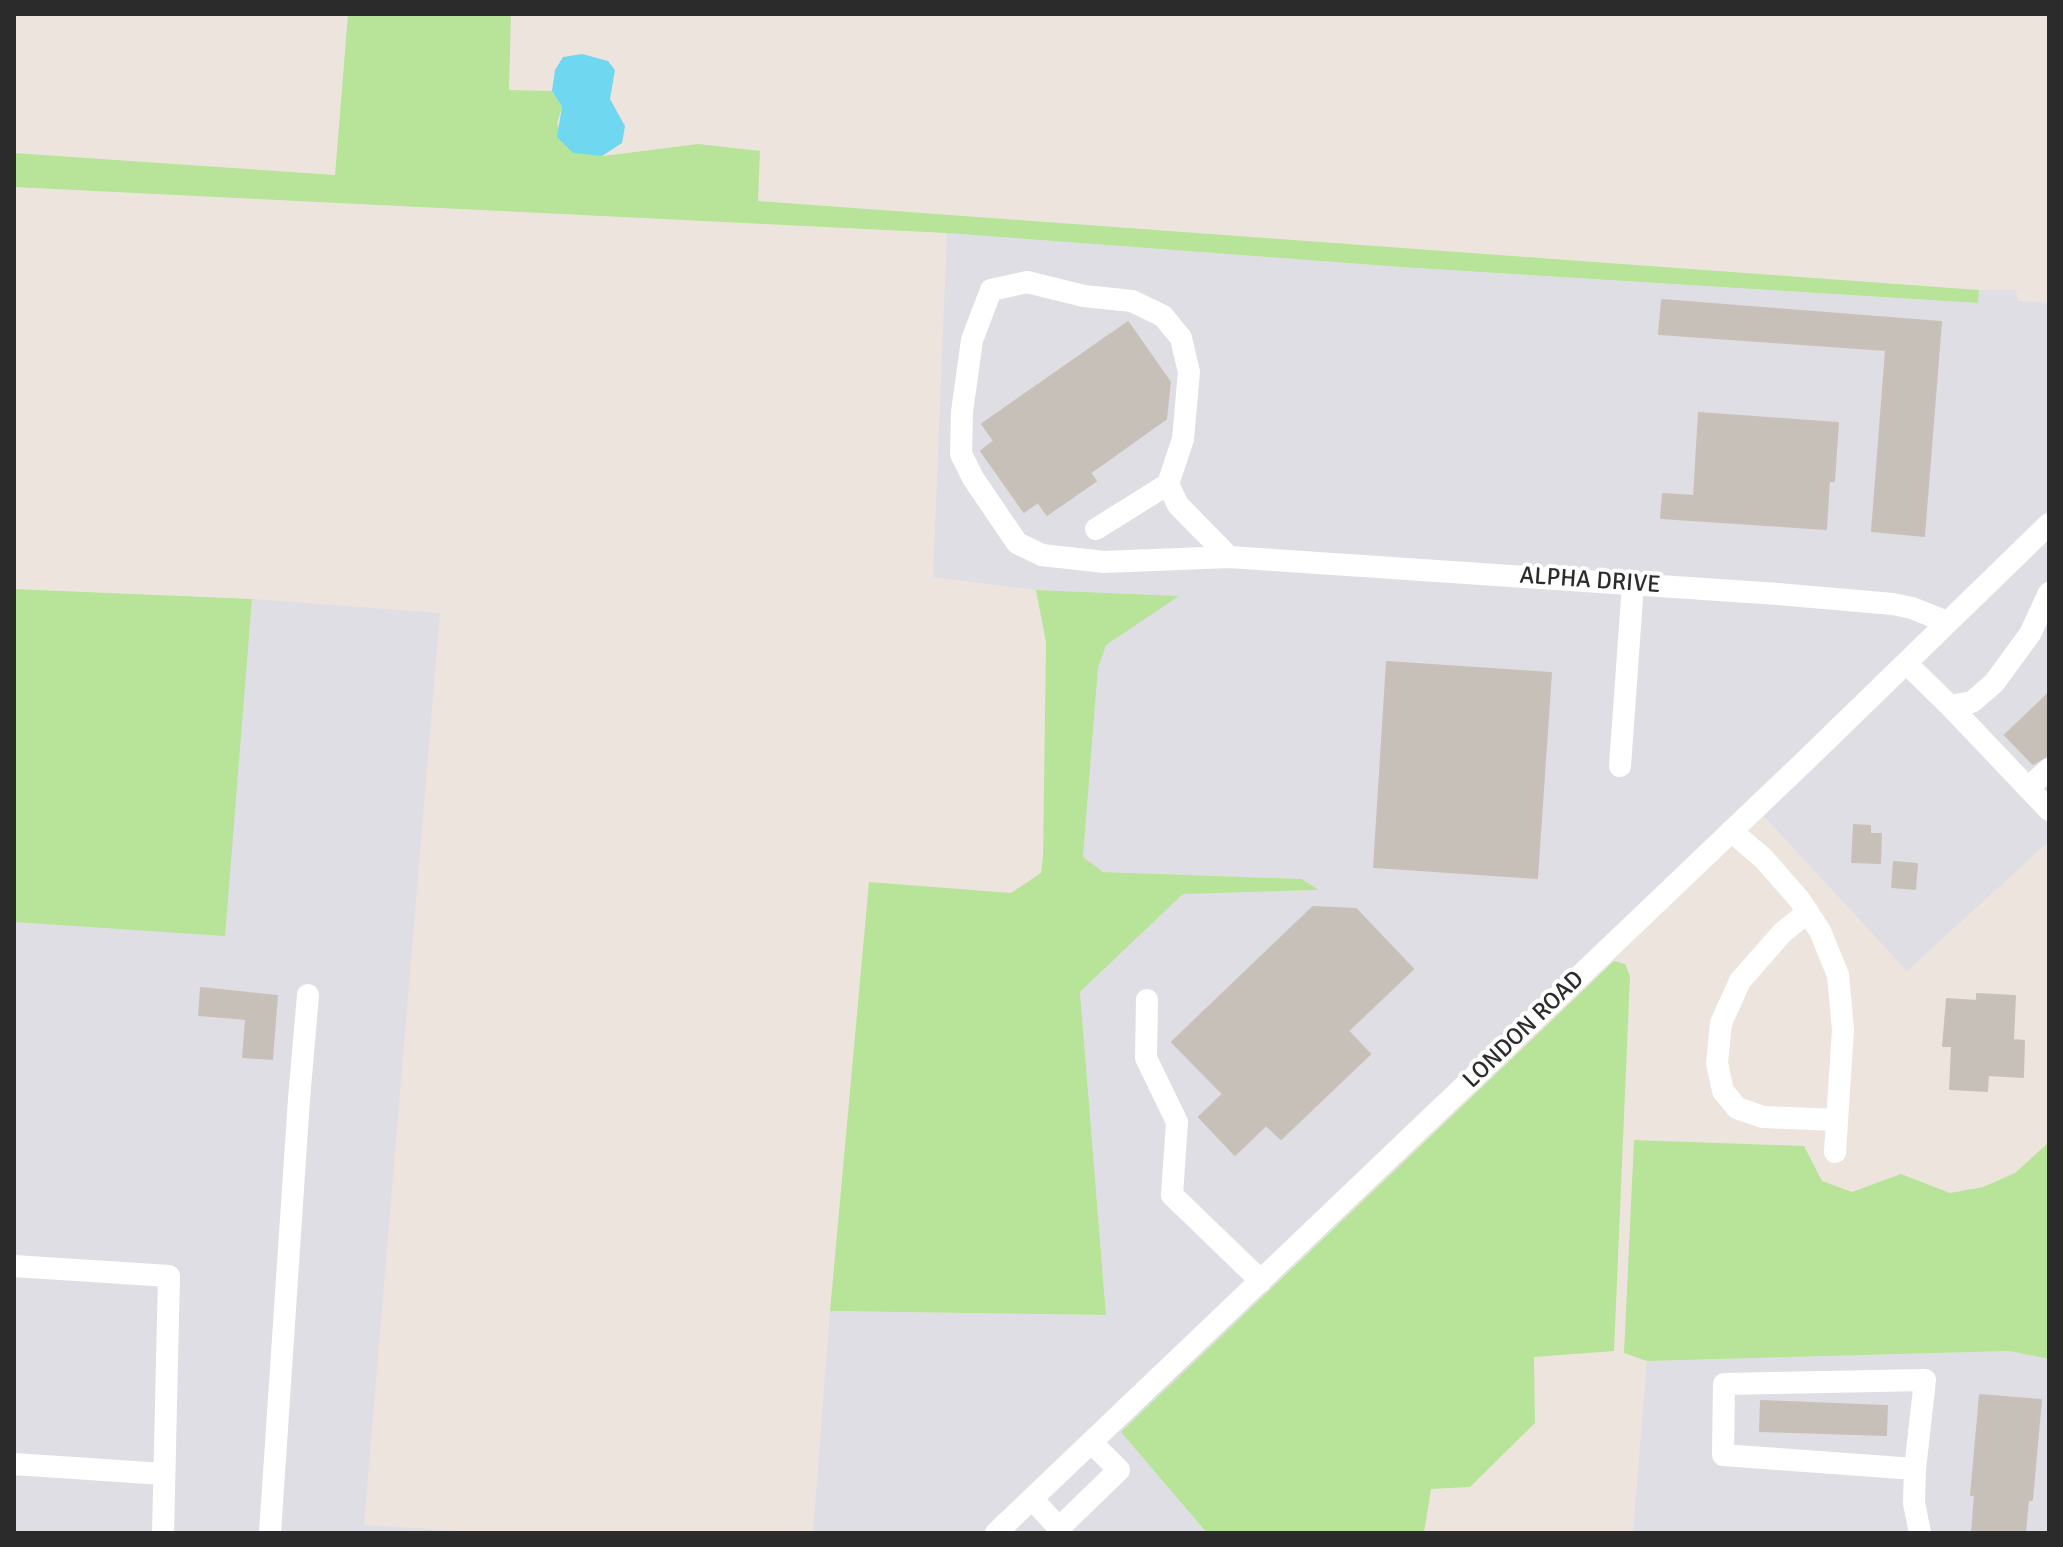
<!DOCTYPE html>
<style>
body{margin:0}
#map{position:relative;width:2063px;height:1547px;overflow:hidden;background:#ede5dd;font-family:Signika,sans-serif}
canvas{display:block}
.frame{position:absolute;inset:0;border:16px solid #2b2b2b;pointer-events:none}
</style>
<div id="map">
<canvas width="2063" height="1547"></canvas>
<div class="frame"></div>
</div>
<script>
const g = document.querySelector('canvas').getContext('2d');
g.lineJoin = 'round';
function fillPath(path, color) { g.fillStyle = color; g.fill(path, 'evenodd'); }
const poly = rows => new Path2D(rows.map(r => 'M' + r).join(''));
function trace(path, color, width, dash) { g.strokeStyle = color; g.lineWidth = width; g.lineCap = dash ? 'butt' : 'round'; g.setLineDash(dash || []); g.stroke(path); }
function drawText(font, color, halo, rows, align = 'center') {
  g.font = font + ' Signika,sans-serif'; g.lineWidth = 8; g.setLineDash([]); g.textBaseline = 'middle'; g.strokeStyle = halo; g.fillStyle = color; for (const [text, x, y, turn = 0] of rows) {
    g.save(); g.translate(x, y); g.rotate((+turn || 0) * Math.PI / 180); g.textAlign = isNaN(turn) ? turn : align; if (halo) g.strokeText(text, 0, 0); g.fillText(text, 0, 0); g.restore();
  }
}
const industrial = poly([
 [947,233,1401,267,1977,303,1979,290,2016,290,2018,301,2049,303,2049,844,2047,843,1907,971,1763,815,1121,1432,1207,1533,813,1533,830,1311,1106,1315,1080,992,1183,894,1318,890,1302,879,1102,872,1083,857,1098,668,1106,644,1178,596,1036,590,933,577],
 [252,599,440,613,364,1525,490,1533,14,1533,14,922,224,935],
 [2009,1351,2049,1359,2049,1533,1633,1533,1647,1361]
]);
const green = poly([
 [348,14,511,14,509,90,552,91,562,107,557,124,573,152,603,156,698,144,760,151,758,201,1979,290,1978,303,1401,267,947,233,14,187,14,153,335,175],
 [14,589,252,599,225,936,14,922],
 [1036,590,1179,596,1106,645,1098,668,1083,857,1103,872,1302,879,1319,890,1183,894,1080,992,1106,1315,830,1311,869,882,1011,893,1041,873,1043,856,1046,642],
 [1614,961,1625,964,1630,976,1614,1351,1534,1357,1535,1423,1470,1487,1431,1489,1424,1533,1207,1533,1121,1432],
 [1634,1140,1804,1146,1822,1181,1852,1192,1901,1174,1950,1193,1983,1187,2015,1173,2049,1142,2049,1359,2009,1351,1647,1361,1624,1353]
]);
const water = poly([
 [582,54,608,61,615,70,610,99,625,126,622,143,602,156,573,153,557,137,562,107,552,91,555,70,563,57]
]);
const building = poly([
 [1662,300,1941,322,1924,536,1872,531,1886,350,1659,334,1662,300],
 [1128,322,1170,382,1166,419,1090,473,1096,481,1047,515,1038,502,1024,512,981,451,994,441,982,424,1128,322],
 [1699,413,1838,423,1834,481,1829,481,1826,529,1661,518,1663,494,1694,496,1699,413],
 [1387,662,1551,673,1537,878,1374,867,1387,662],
 [2049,693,2049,755,2033,764,2005,735,2049,693],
 [1854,825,1870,826,1870,834,1881,834,1880,863,1852,862,1854,825],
 [1894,862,1917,864,1915,889,1892,887,1894,862],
 [1313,907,1356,909,1413,969,1348,1031,1370,1054,1281,1139,1266,1125,1235,1155,1199,1117,1223,1094,1172,1042,1313,907],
 [201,988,277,996,272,1059,243,1057,246,1019,199,1015,201,988],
 [1977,994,2015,996,2013,1040,2024,1041,2023,1077,1988,1075,1987,1091,1950,1089,1952,1046,1943,1046,1947,999,1977,1001,1977,994],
 [1980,1395,2041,1400,2032,1500,2028,1500,2025,1533,1972,1533,1975,1495,1971,1495,1980,1395],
 [1761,1401,1887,1406,1886,1435,1760,1431,1761,1401]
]);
const minor = poly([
 [1096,529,1168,484],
 [1229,557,1178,505,1168,484,1183,439,1189,372,1181,338,1163,316,1132,301,1084,296,1027,282,991,290,972,340,962,412,961,454,973,478,1017,543,1042,555,1104,562,1229,557,1778,594,1893,604,1912,608,1947,622],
 [1906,663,1950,706,1972,702,1994,683,2030,634,2049,593],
 [1950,706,2049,810],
 [1620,766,1633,584],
 [2028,788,2049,769],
 [1731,831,1763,858,1799,899,1820,931,1838,975,1843,1030,1835,1152],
 [1808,912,1782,933,1740,981,1721,1023,1717,1063,1723,1091,1737,1108,1763,1117,1837,1120],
 [1147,1000,1146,1058,1177,1122,1172,1195,1261,1281],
 [14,1266,169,1276,163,1533],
 [14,1464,164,1474],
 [1915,1469,1723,1455,1724,1384,1925,1380,1915,1469,1914,1503,1920,1533],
 [1033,1500,1059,1528,1119,1470,1091,1442],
 [270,1533,299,1099,308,995],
 [996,1533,1805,761,2049,524]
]);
const streetNames = [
 ["ALPHA DRIVE",1590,581,4],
 ["LONDON ROAD",1524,1030,-44]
];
fillPath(industrial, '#dfdee5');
fillPath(green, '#b8e499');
fillPath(water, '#70d7f0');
fillPath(building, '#c6c0b9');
trace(building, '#c9c1b7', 2);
trace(minor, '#fff', 22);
drawText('24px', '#2b2b2b', '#fff', streetNames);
</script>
